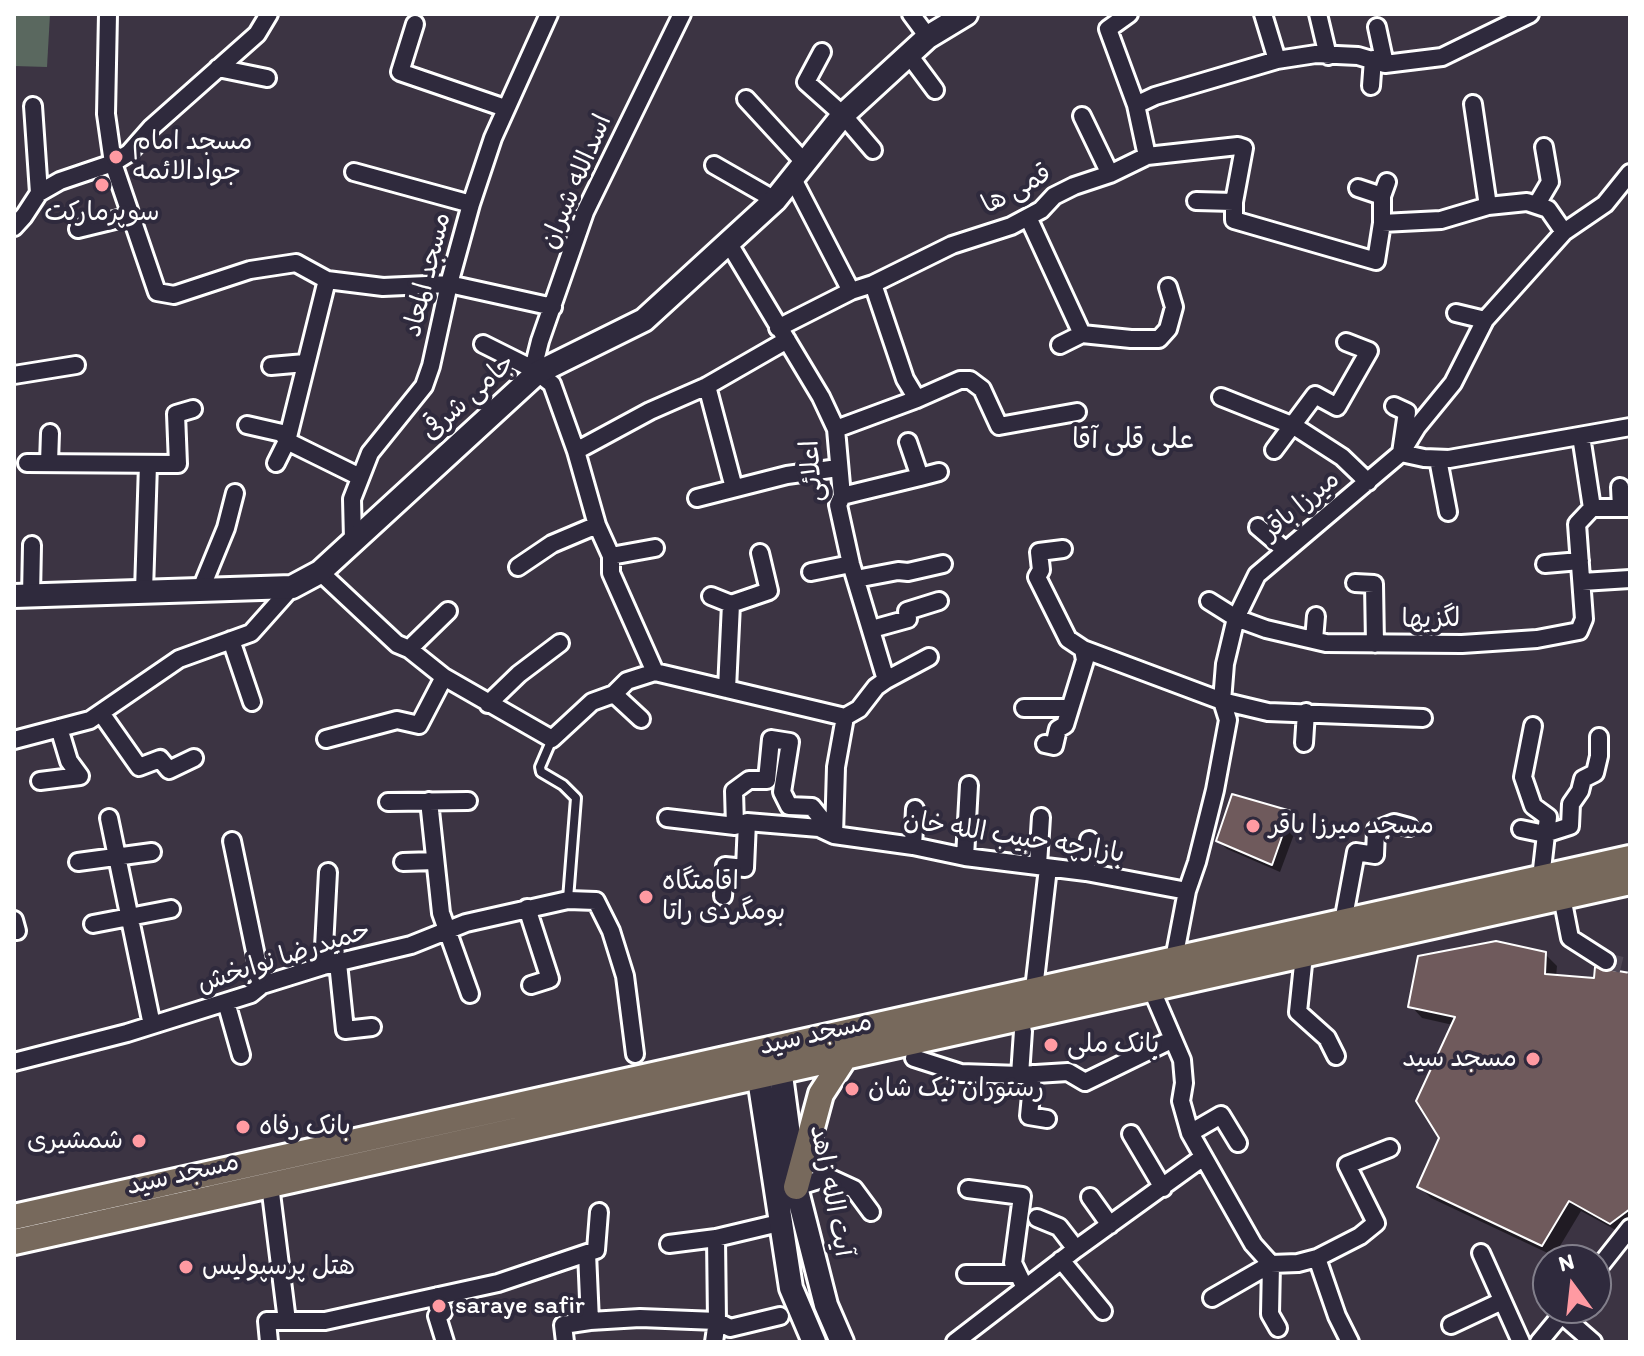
<!DOCTYPE html>
<meta charset="utf-8">
<style>
body{margin:0}
#map{position:relative;width:1644px;height:1356px;overflow:hidden;background:#3c3443;font-family:Itim,sans-serif}
canvas{display:block}
.frame{position:absolute;inset:0;border:16px solid #fff;pointer-events:none}
.north{position:absolute;left:1532px;top:1244px;width:80px;height:80px;box-sizing:border-box;background:#2f2a3d;border:2px solid #827f8b;border-radius:50%;rotate:345deg;font-size:22px;font-weight:700;line-height:32px;text-align:center;color:#fff}
.north::after{content:'';display:block;margin:auto;width:28px;height:36px;background:#ff9aa2;clip-path:polygon(50% 0,100% 100%,50% 72%,0 100%)}
</style>
<div id="map">
<canvas width="1644" height="1356"></canvas>
<div class="frame"></div>
<div class="north">N</div>
</div>
<script>
const g = document.querySelector('canvas').getContext('2d');
g.lineJoin = 'round';
function fillPath(path, color) { g.fillStyle = color; g.fill(path, 'evenodd'); }
const poly = rows => new Path2D(rows.map(r => 'M' + r).join(''));
function trace(path, color, width, dash) { g.strokeStyle = color; g.lineWidth = width; g.lineCap = dash ? 'butt' : 'round'; g.setLineDash(dash || []); g.stroke(path); }
function drawText(font, color, halo, rows, align = 'center') {
  g.font = font + ' Itim,"Playpen Sans Arabic",sans-serif'; g.lineWidth = 8; g.setLineDash([]); g.textBaseline = 'middle'; g.strokeStyle = halo; g.fillStyle = color; for (const [text, x, y, turn = 0] of rows) {
    g.save(); g.translate(x, y); g.rotate((+turn || 0) * Math.PI / 180); g.textAlign = isNaN(turn) ? turn : align; if (halo) g.strokeText(text, 0, 0); g.fillText(text, 0, 0); g.restore();
  }
}
const green = poly([
 [14,14,50,14,47,67,14,66]
]);
const shadow = poly([
 [1290,813,1299,821,1280,872,1227,849,1218,841],
 [1545,954,1557,966,1556,977,1596,980,1630,975,1630,1229,1623,1234,1581,1211,1554,1256,1431,1198,1419,1186,1441,1137,1453,1025,1422,1018,1411,1006]
]);
const building = poly([
 [1232,794,1291,811,1272,865,1216,841,1232,794],
 [1496,941,1546,952,1545,974,1594,978,1595,967,1630,973,1630,1209,1610,1224,1569,1201,1542,1246,1417,1187,1439,1138,1416,1101,1455,1017,1408,1007,1418,956,1496,941]
]);
const streetTunnel = poly([
 [1606,961,1630,967]
]);
const lane = poly([
 [552,739,540,767,541,772,563,785,576,798,568,899]
]);
const street = poly([
 [108,14,106,114,113,163,157,292,174,295,250,270,296,263,327,280,383,287,449,284,553,307],
 [911,14,928,37],
 [1129,14,1108,29,1136,105,1147,156],
 [1263,14,1277,60],
 [1318,14,1328,56],
 [415,24,400,72,505,108],
 [1377,27,1385,64],
 [822,52,806,82,843,115,873,150],
 [909,55,935,90],
 [218,68,267,78],
 [1371,86,1373,59],
 [746,99,804,162],
 [1473,104,1488,206],
 [1136,105,1155,96,1277,60,1316,54,1358,56,1385,64,1442,57,1530,14],
 [33,106,39,193],
 [1082,116,1110,174],
 [714,165,775,200],
 [354,172,471,204],
 [792,177,851,291],
 [1358,188,1382,196],
 [1196,201,1234,202],
 [1537,204,1550,182,1544,147],
 [1028,217,1082,334,1131,339,1159,339,1168,329,1174,307,1168,287],
 [1382,223,1441,220,1488,206,1527,202,1548,209,1564,232],
 [14,227,24,216,39,193,60,181,113,163,129,153,151,128,257,34,269,14],
 [78,229,131,216],
 [873,284,905,379,917,399],
 [1456,313,1485,320],
 [778,328,851,291,873,284,952,245,1011,226,1041,210,1054,196,1074,186,1110,174,1147,156,1238,146,1244,148,1234,202,1234,220,1376,261,1382,223,1382,196,1387,182],
 [483,344,533,369],
 [1060,345,1082,334],
 [271,366,305,363],
 [14,375,76,365],
 [707,386,734,488],
 [1221,397,1294,426,1342,457,1368,482],
 [1394,406,1407,412,1401,453,1424,458,1449,459,1630,427],
 [247,425,282,433,287,441,360,477],
 [836,429,917,399,960,380,970,380,982,389,999,426,1077,412],
 [1274,450,1315,395,1337,407,1369,351,1346,342],
 [576,451,650,411,707,386,787,340],
 [1438,459,1448,512],
 [27,463,178,464,176,414,193,409],
 [49,463,50,433],
 [276,463,287,441,327,280],
 [920,477,939,472],
 [1620,487,1621,508],
 [842,496,920,477,908,442],
 [697,498,787,475,838,468],
 [1592,508,1630,508],
 [1258,527,1285,550],
 [353,539,352,499,370,453,424,386,431,366,449,284,471,204,493,138,549,14],
 [1063,549,1039,552,1041,570,1037,577,1068,639,1083,649,1222,701,1268,712,1423,718],
 [611,556,655,548],
 [1545,564,1580,561],
 [518,567,552,544,597,525],
 [320,572,397,644,409,649,444,677,552,739,592,702,614,694,627,681,655,672,845,717,859,709,876,687,886,680,851,564,838,505,842,496,836,429,821,397,728,242],
 [811,572,851,564],
 [856,579,898,571,908,572,943,564],
 [1582,582,1630,579],
 [1355,583,1374,584,1375,644],
 [201,589,226,528,235,493],
 [144,591,148,464],
 [31,596,32,545],
 [711,596,731,604,727,689],
 [1209,601,1236,618,1266,629,1326,643,1462,644,1537,639,1579,631,1584,619,1577,524,1592,508,1581,436],
 [731,604,769,591,760,553],
 [872,629,908,619,907,611,939,601],
 [231,640,252,702],
 [1314,640,1316,616],
 [409,649,448,611],
 [655,672,611,573,611,556,597,525,576,451,552,384,533,369,540,341,585,212,682,14],
 [886,680,929,657],
 [614,694,641,719],
 [488,704,519,674,560,643],
 [1024,708,1069,708],
 [101,713,139,767,160,759,169,770,194,758],
 [1533,726,1523,777,1533,806,1548,817,1541,878],
 [326,739,397,720,419,725,444,677],
 [14,740,90,720,179,659,251,633,292,587],
 [1304,743,1306,712],
 [1045,744,1054,746,1058,729,1065,725,1085,660,1083,649],
 [40,781,80,776,69,761,59,728],
 [429,801,441,913,470,994],
 [388,802,468,801],
 [109,818,152,1025],
 [667,818,735,826,747,822,819,828,834,835,913,846,965,857,1086,872,1187,891],
 [735,826,734,791,749,780,767,780,771,739,790,742,782,792,789,806,812,807,833,833],
 [1521,829,1545,834,1570,826,1571,804,1580,791,1583,779,1595,773,1599,756,1599,737],
 [834,835,836,767,845,717],
 [232,841,262,985],
 [913,846,915,809],
 [965,857,969,785],
 [78,862,152,852],
 [403,862,435,861],
 [1038,865,1041,817],
 [1086,872,1089,840],
 [723,896,725,866,745,868,747,822],
 [1562,897,1570,938,1606,961],
 [527,908,550,979,531,985],
 [14,920,17,931,14,931],
 [1343,922,1356,852,1375,855,1376,830,1394,823,1409,827],
 [93,924,171,909],
 [1304,955,1298,1012,1327,1038,1336,1056],
 [1174,959,1187,891,1197,862,1215,790,1228,720,1222,701,1225,664,1236,618,1257,575,1401,453,1417,427,1453,383,1485,320,1564,232,1605,204,1630,173],
 [338,963,345,1030,372,1027],
 [323,966,328,872],
 [1151,988,1182,1060,1184,1083,1181,1101,1190,1133,1253,1244,1271,1264,1298,1263,1317,1258,1360,1236,1376,1223,1347,1165,1390,1148],
 [1034,989,1048,868],
 [226,1002,241,1055],
 [914,1058,961,1073,1020,1075,1068,1072,1085,1082,1173,1039],
 [14,1062,127,1033,251,994,262,985,323,966,411,945,466,923,568,900,596,901,611,931,625,976,635,1054],
 [1033,1074,1029,1116,1047,1119],
 [1020,1075,1023,1031],
 [1190,1133,1221,1115,1238,1143],
 [1131,1134,1163,1188],
 [270,1185,287,1321],
 [796,1187,828,1177,854,1189,871,1212],
 [968,1189,1022,1196,1013,1263,1025,1288],
 [1090,1197,1110,1225],
 [1037,1218,1059,1227,1076,1249],
 [669,1244,716,1238,779,1223],
 [587,1253,590,1321],
 [1481,1253,1521,1342],
 [1317,1258,1337,1316,1350,1342],
 [1061,1260,1103,1311],
 [1596,1271,1630,1228],
 [966,1274,1018,1274],
 [438,1296,443,1312,437,1316,445,1342],
 [1212,1298,1271,1264,1270,1314,1278,1328],
 [1562,1315,1593,1342],
 [1451,1325,1502,1301],
 [269,1342,267,1321,325,1321,498,1283,596,1250,599,1212],
 [565,1342,563,1325,590,1321,640,1318,717,1321,730,1328,780,1316],
 [714,1342,717,1321,716,1238],
 [955,1342,1076,1249,1202,1158],
 [1539,1342,1567,1308]
]);
const secondary = poly([
 [14,596,292,587,320,572,537,373,644,320,775,200,843,115,928,37,966,14],
 [778,1053,796,1187,826,1305,842,1342],
 [756,1059,791,1288,814,1342]
]);
const primary = poly([
 [796,1187,821,1094,845,1057],
 [14,1217,1630,858],
 [14,1242,1630,882]
]);
const markers = [
 [116,157,8,"#ff9aa2"],
 [102,185,8,"#ff9aa2"],
 [1253,826,8,"#ff9aa2"],
 [646,897,8,"#ff9aa2"],
 [1051,1045,8,"#ff9aa2"],
 [1533,1059,8,"#ff9aa2"],
 [852,1089,8,"#ff9aa2"],
 [243,1127,8,"#ff9aa2"],
 [139,1141,8,"#ff9aa2"],
 [186,1267,8,"#ff9aa2"],
 [439,1306,8,"#ff9aa2"]
];
const poiNames = [
 ["مسجد امام",132,142],
 ["جوادالائمه",132,172],
 ["سوپرمارکت",102,213,"center"],
 ["مسجد میرزا باقر",1269,826],
 ["اقامتگاه",662,882],
 ["بومگردی راتا",662,912],
 ["بانک ملی",1067,1045],
 ["مسجد سید",1517,1059,"right"],
 ["رستوران نیک شان",868,1089],
 ["بانک رفاه",259,1127],
 ["شمشیری",123,1141,"right"],
 ["هتل پرسپولیس",202,1267],
 ["saraye safir",455,1306]
];
const streetNames = [
 ["اسدالله شیران",577,182,-67],
 ["قمی ها",1017,190,-29],
 ["مسجد المعاد",428,275,-76],
 ["جامی شرقی",469,398,-42],
 ["اعلائی",813,471,-94],
 ["میرزا باقر",1301,506,-40],
 ["لگزیها",1431,620,-1],
 ["بازارچه حبیب الله خان",1014,838,9],
 ["حمیدرضا نوابخش",284,958,-18],
 ["مسجد سید",816,1035,-13],
 ["مسجد سید",183,1175,-13],
 ["آیت الله زاهد",830,1191,79]
];
const neighbourhoodNames = [
 ["علی قلی آقا",1133,441]
];
fillPath(green, '#5a685f');
fillPath(shadow, '#0007');
fillPath(building, '#6f5a5c');
trace(building, '#fff', 2);
trace(streetTunnel, '#504856', 16, [16, 8]);
trace(lane, '#fff', 14);
trace(street, '#fff', 22);
trace(secondary, '#fff', 28);
trace(primary, '#fff', 30);
trace(lane, '#2f2a3d', 8);
trace(street, '#2f2a3d', 16);
trace(secondary, '#2f2a3d', 22);
trace(primary, '#77695c', 24);
for (const [x, y, r, color] of markers) { const dot = new Path2D(); dot.arc(x, y, r, 0, 2 * Math.PI); g.fillStyle = color; g.fill(dot); trace(dot, '#2f2a3d', 3); }
drawText('26px', '#fff', '#2f2a3d', poiNames, 'left');
drawText('26px', '#fff', '#2f2a3d', streetNames);
drawText('28px', '#fff', '#2f2a3d', neighbourhoodNames);
</script>
